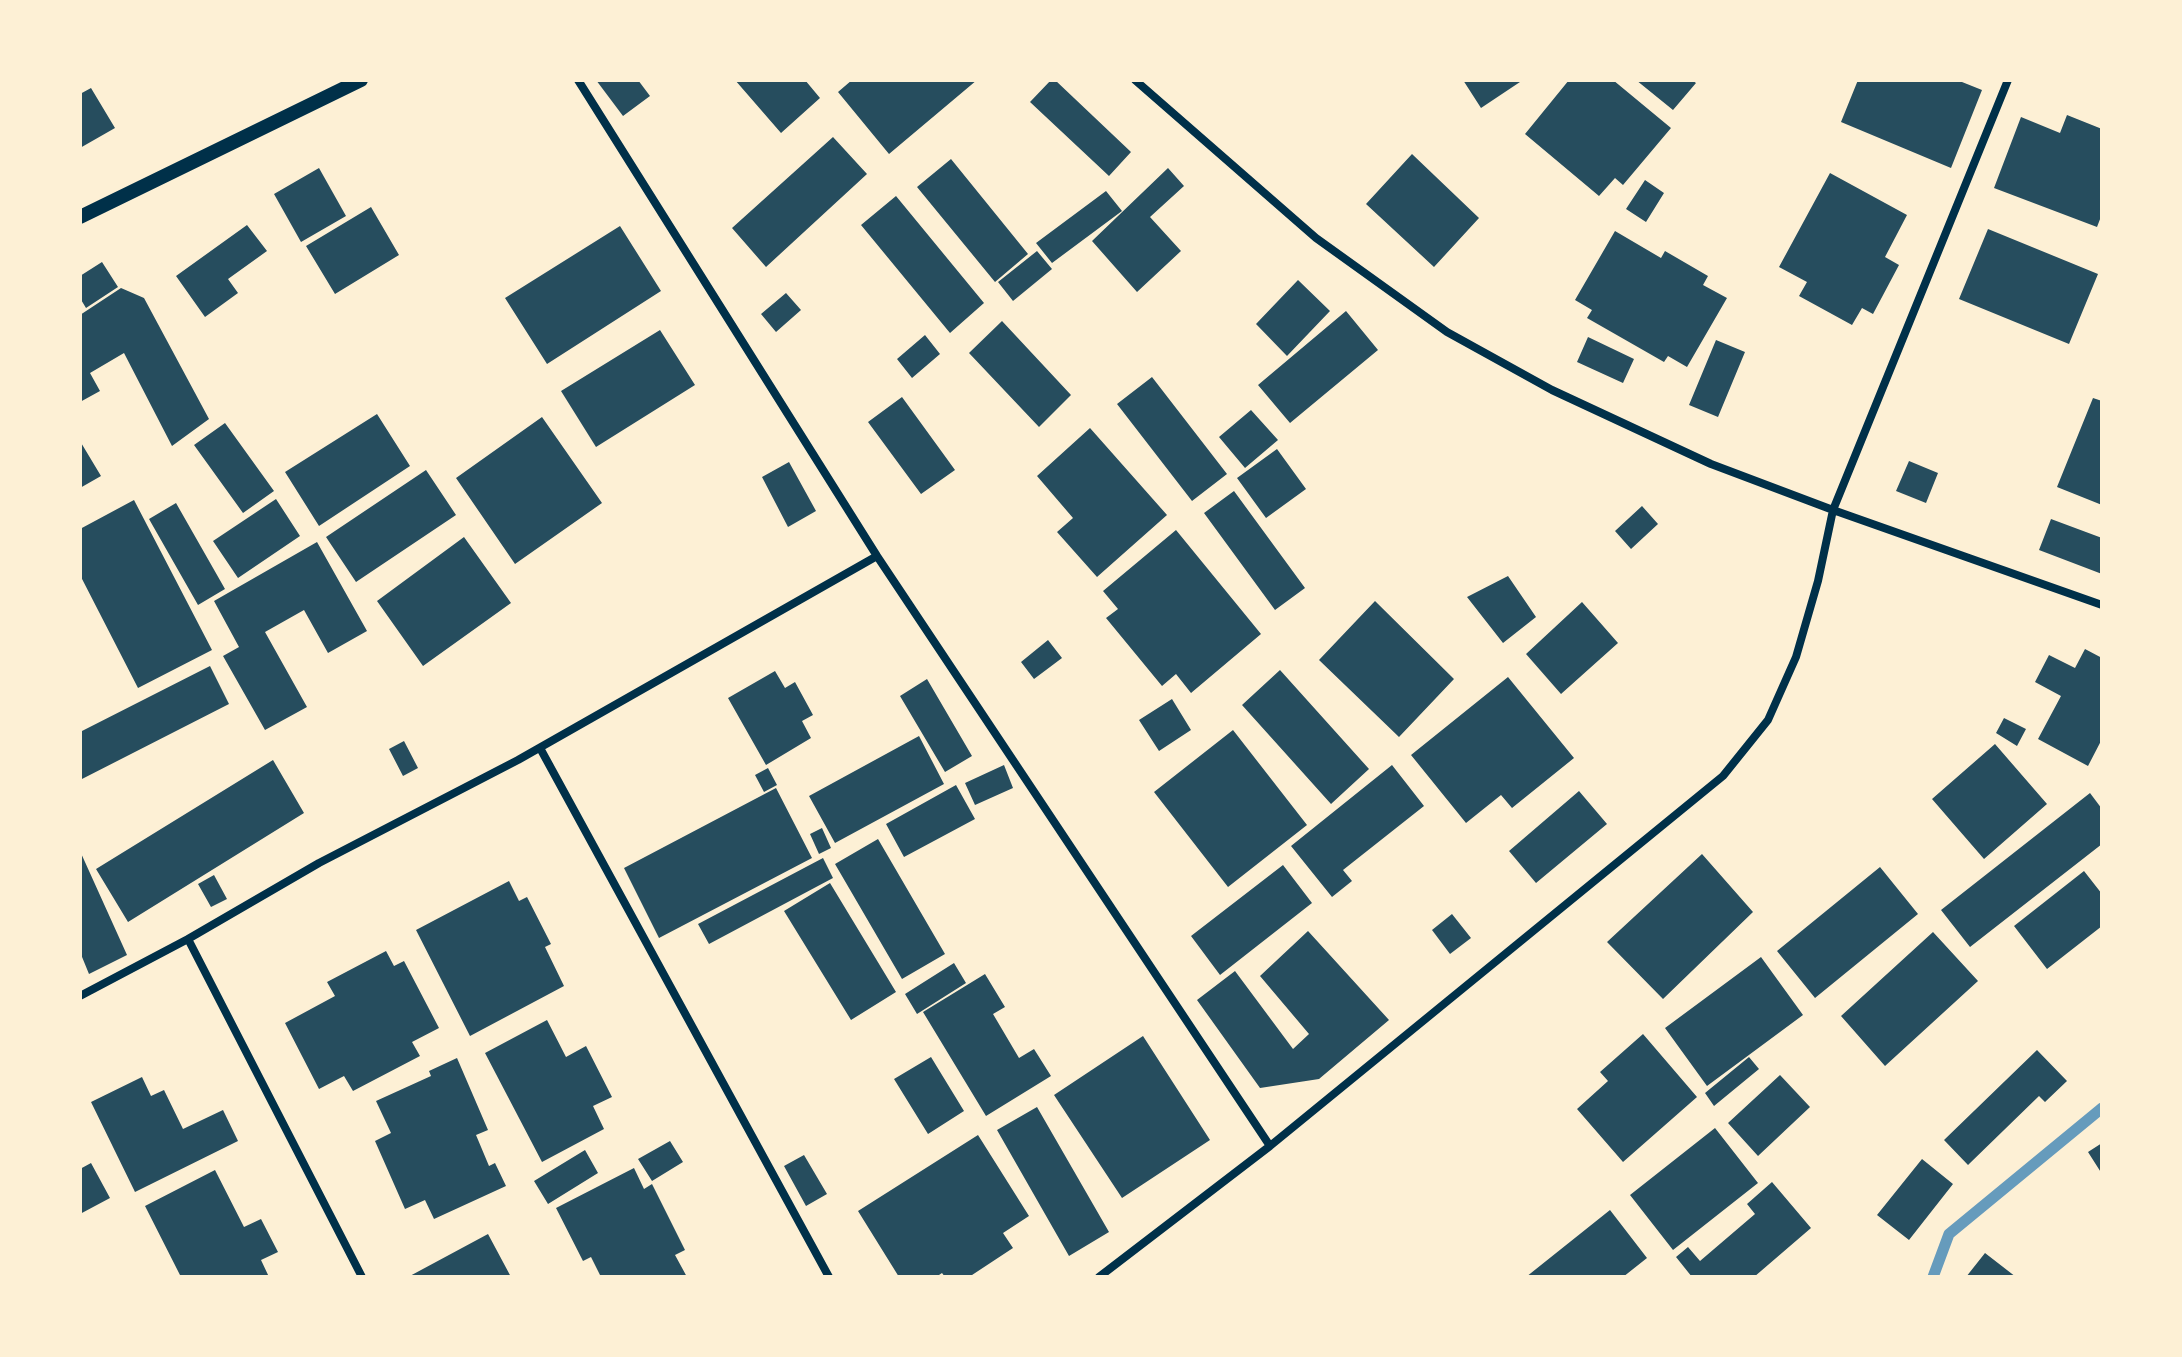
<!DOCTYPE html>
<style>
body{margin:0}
#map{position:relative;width:2182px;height:1357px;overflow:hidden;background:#fdf0d5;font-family:Jost,sans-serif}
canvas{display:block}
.frame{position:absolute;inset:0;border:82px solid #fdf0d5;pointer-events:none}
</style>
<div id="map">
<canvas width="2182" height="1357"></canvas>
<div class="frame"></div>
</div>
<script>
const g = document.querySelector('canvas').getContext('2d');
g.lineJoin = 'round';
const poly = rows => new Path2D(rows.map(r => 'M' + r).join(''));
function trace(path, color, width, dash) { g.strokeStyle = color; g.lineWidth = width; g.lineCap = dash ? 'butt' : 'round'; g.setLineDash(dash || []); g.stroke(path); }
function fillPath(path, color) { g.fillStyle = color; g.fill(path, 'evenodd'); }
const stream = poly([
 [1933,1277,1949,1234,2102,1108]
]);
const building = poly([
 [596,80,638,80,650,96,623,116],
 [735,80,805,80,820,98,781,133],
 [852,80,977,80,889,154,838,92],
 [1051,80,1055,80,1131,152,1109,176,1030,102],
 [1463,80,1523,80,1481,108],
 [1569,80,1613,80,1671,128,1623,185,1615,178,1599,196,1525,134],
 [1636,80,1692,80,1696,83,1673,110],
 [1858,80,1957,80,1982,90,1951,168,1841,122],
 [91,88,115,128,80,148,80,94],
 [2067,115,2102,129,2102,214,2097,227,1994,188,2021,117,2060,133],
 [833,137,867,174,766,267,732,228],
 [1412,154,1479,218,1434,267,1366,204],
 [951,159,1028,254,995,282,917,187],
 [319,168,346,216,301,242,274,194],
 [1168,168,1184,186,1150,217,1181,251,1137,292,1092,241],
 [1830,173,1907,215,1885,257,1899,265,1873,314,1862,308,1852,325,1799,296,1807,282,1779,267],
 [1645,180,1664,193,1646,222,1626,209],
 [1106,191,1122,211,1052,263,1036,243],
 [896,196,984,303,950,333,861,225],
 [371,207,399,255,335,294,306,246],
 [247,225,267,251,228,279,238,293,205,317,176,276],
 [620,226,661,291,547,364,505,298],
 [1988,229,2098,274,2069,344,1959,299],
 [1615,231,1661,258,1665,251,1708,276,1703,285,1727,298,1687,367,1668,356,1664,362,1587,318,1592,310,1575,300],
 [1037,251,1052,269,1013,301,998,282],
 [102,262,118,287,86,308,80,298,80,276],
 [1298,280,1330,311,1287,356,1256,324],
 [121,288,144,298,209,419,172,446,124,353,90,373,100,391,80,402,80,315],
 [786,293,801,310,776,332,761,314],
 [1346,311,1378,350,1290,423,1258,385],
 [1002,321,1071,395,1039,427,969,353],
 [660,330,695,385,596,447,561,391],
 [925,335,940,354,912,378,897,359],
 [1588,337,1634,359,1623,383,1577,362],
 [1716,340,1745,352,1718,417,1689,405],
 [1152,377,1227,474,1192,501,1117,404],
 [902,397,955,470,921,494,868,422],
 [2093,398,2102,401,2102,505,2057,487],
 [1251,410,1278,440,1245,468,1219,437],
 [377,414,410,466,319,526,285,472],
 [542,417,602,503,515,564,456,478],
 [225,423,274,491,243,513,194,445],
 [1090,428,1167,515,1097,577,1057,532,1073,518,1037,476],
 [80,441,101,476,80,488],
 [1277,449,1306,489,1266,518,1237,478],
 [1909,461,1938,473,1926,503,1896,491],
 [789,462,816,511,788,527,762,477],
 [426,470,456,515,356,582,326,537],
 [1234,491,1305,588,1275,610,1204,513],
 [276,499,300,536,238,578,213,541],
 [134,500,212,650,138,688,80,575,80,529],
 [176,503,225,589,198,605,149,519],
 [1642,506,1658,524,1631,549,1615,531],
 [2051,519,2102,538,2102,574,2039,550],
 [1176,530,1261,634,1191,693,1176,674,1162,686,1106,618,1118,609,1103,591],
 [464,537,511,603,423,666,377,601],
 [317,542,367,631,328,653,304,610,265,632,307,707,265,730,223,656,239,647,214,601],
 [1508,576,1536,617,1503,643,1467,597],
 [1375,601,1454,679,1399,737,1319,660],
 [1582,602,1618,643,1561,694,1526,654],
 [1048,640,1062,658,1034,679,1021,662],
 [2085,649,2102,658,2102,739,2088,766,2038,739,2061,696,2035,682,2049,655,2075,668],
 [210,666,229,704,80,780,80,732],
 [1280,670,1369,769,1331,804,1242,705],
 [775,671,785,688,795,682,813,715,802,721,811,738,766,765,728,698],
 [1508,677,1574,758,1512,808,1501,795,1466,823,1411,755],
 [927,679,972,756,945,772,900,696],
 [1172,699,1191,730,1159,751,1139,720],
 [2004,718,2026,729,2017,746,1996,733],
 [1233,730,1307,825,1228,887,1154,792],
 [919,736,944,784,835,843,809,796],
 [404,741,418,768,403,776,389,749],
 [1995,744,2047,804,1984,859,1932,799],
 [273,760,304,813,128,922,96,869],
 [1004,765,1013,788,975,805,965,783],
 [1392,765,1424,806,1343,870,1352,881,1332,897,1291,846],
 [768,768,777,785,764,792,755,775],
 [956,785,975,819,904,857,886,824],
 [776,788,812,858,659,938,624,868],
 [1579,791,1607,824,1536,883,1509,851],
 [2090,793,2102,809,2102,844,1970,947,1941,910],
 [822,828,831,848,819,854,810,834],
 [878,839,945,954,902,979,835,864],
 [80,851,127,955,89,974,80,952],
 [1702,854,1753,912,1663,999,1607,942],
 [823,858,833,878,709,944,698,924],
 [1283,865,1312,903,1220,975,1191,936],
 [1880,867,1918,914,1815,998,1777,951],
 [2084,871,2102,894,2102,926,2047,969,2014,926],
 [214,875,227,899,211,907,198,884],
 [509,881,519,901,527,897,551,944,545,947,564,986,470,1036,416,930],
 [830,883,896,992,851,1020,784,911],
 [1452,914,1471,938,1450,954,1432,930],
 [1308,931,1389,1020,1319,1079,1260,1088,1197,1000,1235,971,1293,1049,1309,1034,1260,976],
 [1933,932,1978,981,1885,1066,1841,1016],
 [386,951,394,966,404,961,439,1028,412,1042,420,1056,353,1091,344,1076,319,1089,285,1023,335,996,327,982],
 [1761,957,1803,1015,1707,1086,1665,1028],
 [954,963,966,983,917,1014,905,994],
 [985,974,1005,1007,993,1014,1019,1058,1034,1049,1051,1076,986,1116,923,1012],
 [547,1020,566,1057,586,1046,612,1097,593,1106,604,1129,542,1162,485,1053],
 [1643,1034,1697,1097,1623,1162,1577,1109,1608,1081,1600,1072],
 [1143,1036,1210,1140,1122,1198,1054,1095],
 [2037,1050,2067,1081,2045,1102,2039,1096,1968,1165,1944,1140],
 [931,1057,964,1111,928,1134,894,1079],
 [1749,1057,1759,1069,1714,1106,1705,1093],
 [457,1058,488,1130,476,1135,489,1166,495,1163,506,1186,434,1219,425,1200,405,1209,375,1141,391,1133,376,1101,431,1076,429,1071],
 [1780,1075,1810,1107,1758,1156,1728,1123],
 [142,1077,151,1096,164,1090,183,1129,223,1110,238,1141,135,1192,91,1102],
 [1037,1107,1109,1232,1069,1256,997,1130],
 [1715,1128,1758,1183,1673,1250,1630,1195],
 [978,1135,1029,1216,1003,1233,1013,1248,969,1277,945,1277,942,1273,936,1277,899,1277,858,1211],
 [670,1141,683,1162,652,1181,638,1159],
 [2102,1143,2102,1174,2088,1152],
 [585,1150,598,1173,548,1204,534,1181],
 [804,1155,827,1194,806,1206,784,1166],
 [1922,1159,1953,1184,1909,1240,1877,1215],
 [91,1163,110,1198,80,1214,80,1169],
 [634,1168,644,1189,652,1184,685,1250,675,1255,687,1277,601,1277,591,1257,583,1261,556,1208],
 [215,1170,244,1227,261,1219,278,1252,261,1260,269,1277,181,1277,145,1206],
 [1772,1182,1811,1228,1754,1277,1692,1277,1676,1257,1688,1247,1700,1261,1755,1214,1747,1204],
 [1610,1210,1647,1258,1623,1277,1526,1277],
 [488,1234,511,1277,408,1277],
 [1985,1253,2016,1277,1966,1277]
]);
const minor = poly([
 [578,80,877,556,1270,1146],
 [2008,80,1833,510,2102,605],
 [540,748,829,1277],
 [188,939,362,1277],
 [80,996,188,939,319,863,518,760,877,556],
 [1099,1277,1270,1146,1723,776,1768,720,1796,657,1818,581,1833,510,1711,464,1552,390,1447,332,1316,238,1135,80]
]);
const tertiary = poly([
 [80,217,361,80]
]);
trace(stream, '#669bbc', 11);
fillPath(building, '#264d5e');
trace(minor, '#003049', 8);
trace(tertiary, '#003049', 14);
</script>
